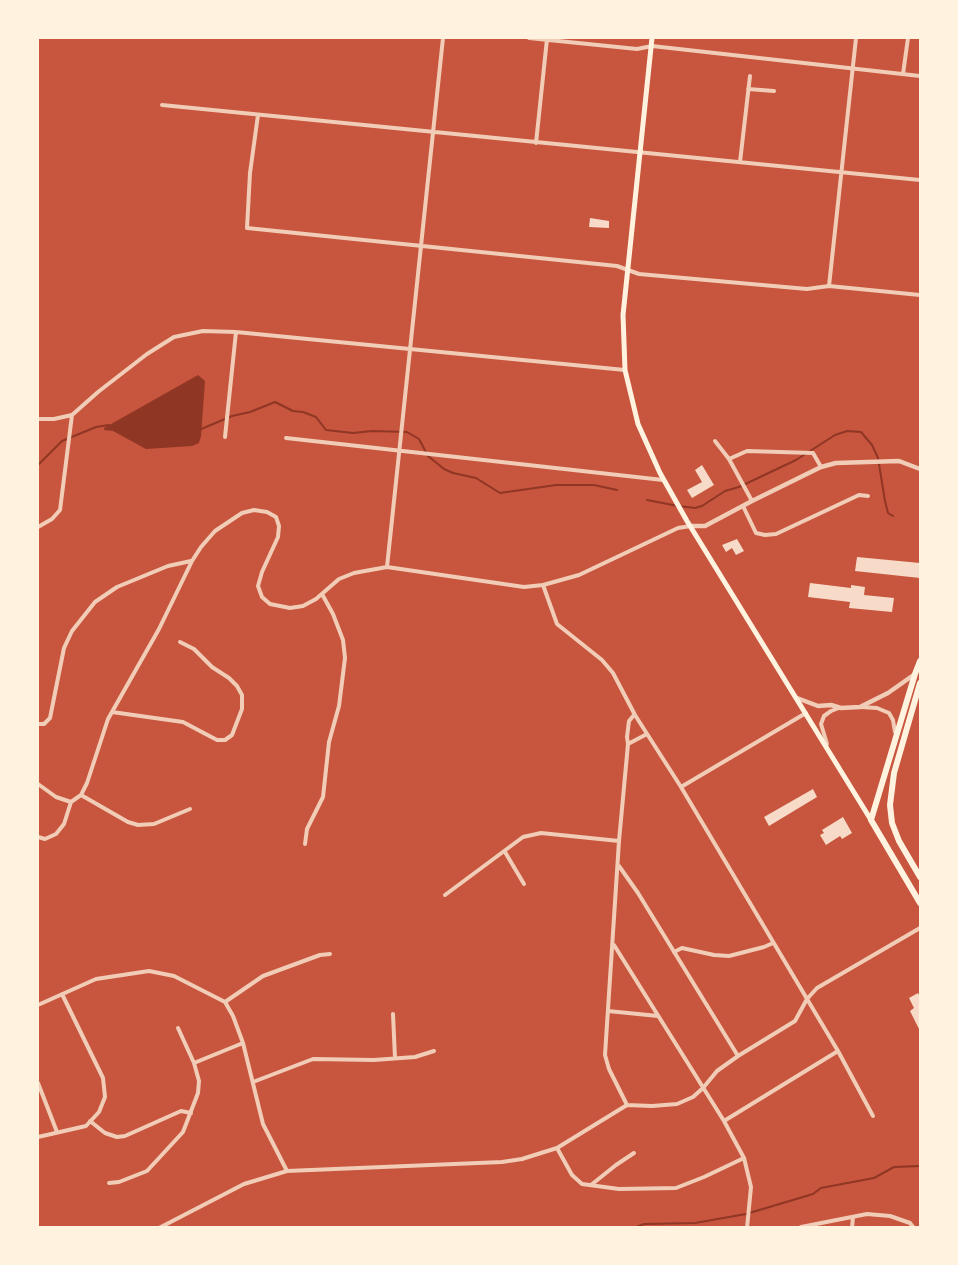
<!DOCTYPE html>
<style>
body{margin:0}
#map{position:relative;width:958px;height:1265px;overflow:hidden;background:#c8553d;font-family:Montserrat,sans-serif}
canvas{display:block}
.frame{position:absolute;inset:0;border:39px solid #fff3e0;pointer-events:none}
</style>
<div id="map">
<canvas width="958" height="1265"></canvas>
<div class="frame"></div>
</div>
<script>
const g = document.querySelector('canvas').getContext('2d');
g.lineJoin = 'round';
function fillPath(path, color) { g.fillStyle = color; g.fill(path, 'evenodd'); }
const poly = rows => new Path2D(rows.map(r => 'M' + r).join(''));
function trace(path, color, width, dash) { g.strokeStyle = color; g.lineWidth = width; g.lineCap = dash ? 'butt' : 'round'; g.setLineDash(dash || []); g.stroke(path); }
const water = poly([
 [198,375,205,381,201,436,199,443,192,446,146,449,113,431,104,430,104,428]
]);
const stream = poly([
 [199,430,232,416,250,412,275,402,293,411,303,412,316,417,326,430,353,433,372,431,407,432,419,439,428,456,444,469,453,473,476,478,500,493,556,485,594,485,617,490],
 [38,465,62,441,96,427,109,425],
 [647,500,678,506,695,508,702,506,725,491,739,487,796,460,835,435,847,431,861,432,872,445,878,458,885,501,888,513,893,516],
 [634,1228,644,1224,695,1223,746,1214,813,1194,821,1188,874,1178,894,1167,920,1166]
]);
const building = poly([
 [590,218,609,221,609,228,589,227],
 [702,465,714,485,692,498,687,490,702,482,695,470],
 [737,539,744,551,736,555,732,548,726,552,722,545],
 [857,557,920,563,920,578,855,571],
 [810,583,851,588,851,585,865,587,864,595,894,598,892,612,849,608,850,602,808,597],
 [813,789,817,797,769,826,764,817],
 [843,817,852,833,842,839,840,836,826,845,820,835,824,833,822,830],
 [918,993,920,997,920,1031,910,1011,914,1008,909,998]
]);
const minor = poly([
 [529,38,637,49,652,46,920,76],
 [903,74,908,38],
 [748,89,774,91],
 [162,105,920,180],
 [258,115,250,173,247,228,617,266,639,274,807,289,829,286,920,295],
 [536,143,547,39],
 [740,162,750,76],
 [829,286,856,38],
 [38,419,54,419,72,415],
 [225,437,236,332],
 [286,438,663,480],
 [715,441,729,459,752,501],
 [729,459,747,451,813,453,821,467],
 [743,506,756,533,765,535,776,534,859,495,868,496],
 [38,527,52,519,60,510,72,415,98,392,147,354,174,337,203,331,236,332,625,370],
 [387,567,443,38],
 [543,585,557,624,602,660,613,673,635,715,681,787,838,1051,873,1116],
 [861,707,877,708,889,713,893,720,895,732],
 [112,712,183,722,217,740,225,740,232,735,242,709,242,695,237,686,229,678,212,667,194,649,180,642],
 [38,724,44,724,50,718,64,648,72,631,95,602,117,587,168,566,191,561],
 [628,744,647,734],
 [827,744,821,724,824,716,831,711,839,708],
 [38,784,56,797,71,802,81,795,87,783,108,719,159,629,192,561,201,547,215,531,242,513,254,510,267,512,276,517,279,526,278,537,262,572,258,586,262,597,270,604,290,608,303,606,316,599,339,579,354,573,387,567,524,587,543,585,579,575,678,528,691,526],
 [681,787,806,713],
 [81,795,128,822,138,825,154,824,190,809],
 [38,837,45,839,56,834,64,824,71,802],
 [305,844,307,829,323,797,329,742,339,706,345,658,343,640,333,614,322,594],
 [505,852,524,884],
 [619,866,638,893,738,1056],
 [445,895,523,837,541,833,619,841],
 [614,945,724,1121,744,1158,751,1187,747,1228],
 [674,952,682,948,714,955,729,956,764,947,773,943],
 [225,1002,263,976,320,955,330,954],
 [38,1005,96,979,149,971,174,976,225,1002,233,1016,243,1043,263,1124,287,1171],
 [608,1011,658,1016],
 [393,1014,395,1058],
 [194,1063,243,1043],
 [253,1082,313,1059,374,1060,415,1057,434,1051],
 [38,1083,57,1132],
 [627,1105,609,1069,605,1055,619,841,628,744,627,737,629,721,634,715],
 [90,1121,105,1133,117,1137,125,1136,181,1111,191,1113],
 [724,1121,838,1051],
 [38,1137,86,1126,99,1112,105,1097,103,1078,62,994],
 [557,1148,572,1175,582,1184,619,1189,676,1188,704,1177,744,1158],
 [109,1183,119,1182,147,1171,183,1132,198,1093,199,1081,194,1063,178,1028],
 [591,1185,616,1165,634,1153],
 [801,1227,867,1214,890,1216,910,1223,914,1228],
 [159,1228,244,1184,287,1171,502,1162,522,1159,557,1148,627,1105,652,1106,677,1104,693,1097,703,1088,717,1071,738,1056,795,1021,807,999,817,988,920,928],
 [852,1228,853,1217]
]);
const tertiary = poly([
 [691,526,705,526,752,501,821,467,836,463,899,461,920,469],
 [797,698,818,706,831,705,841,708,860,707,888,693,915,674]
]);
const secondary = poly([
 [652,38,623,315,625,370,638,424,660,473,687,521,871,820]
]);
const primary = poly([
 [920,661,915,674,871,820,920,903],
 [920,683,894,773,890,805,892,823,899,841,920,877]
]);
fillPath(water, '#8f3625');
trace(stream, '#8f3625', 2);
fillPath(building, '#f7dbc8');
trace(minor, '#f1ccb7', 4);
trace(tertiary, '#f1ccb7', 4.5);
trace(secondary, '#fff3e0', 5);
trace(primary, '#fff3e0', 6);
</script>
